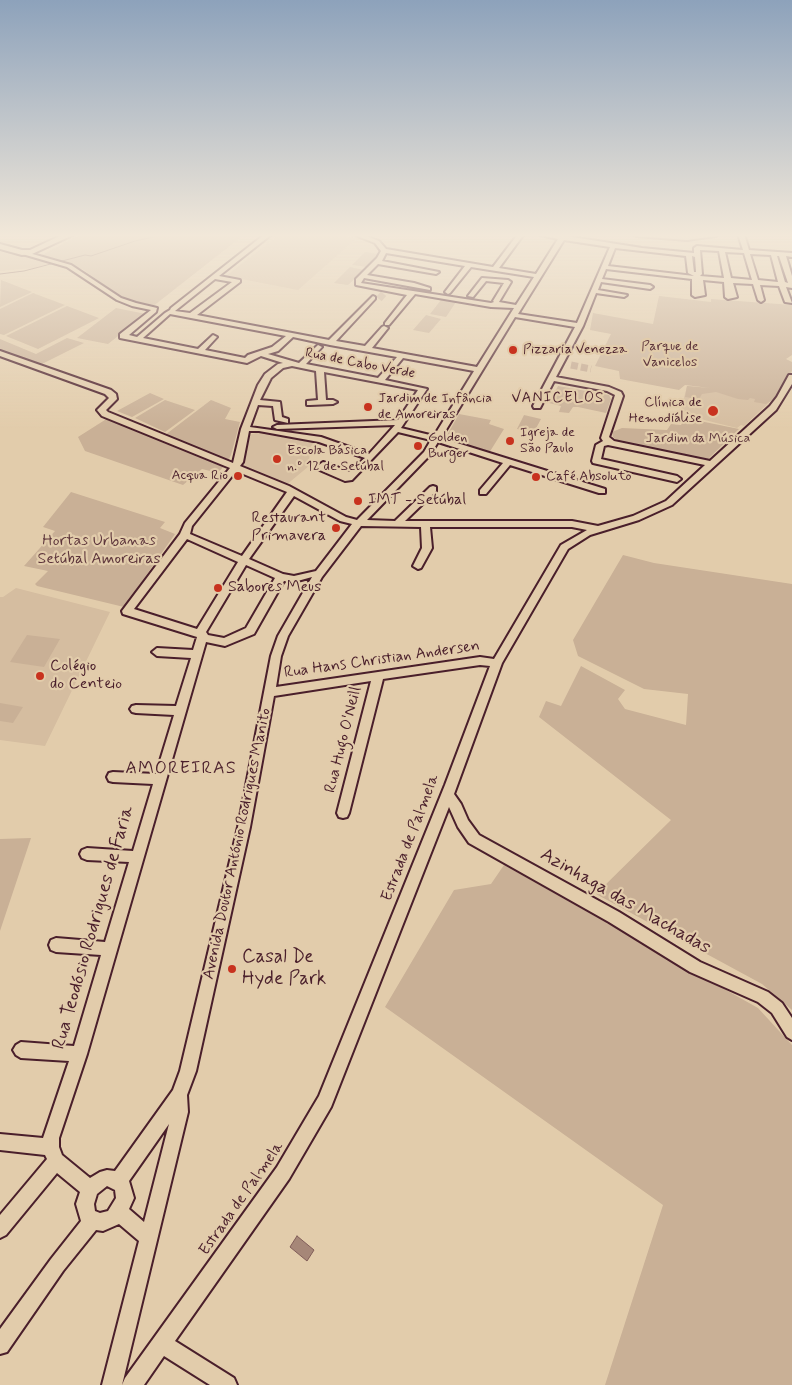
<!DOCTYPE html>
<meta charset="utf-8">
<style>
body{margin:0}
canvas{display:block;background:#e2ccab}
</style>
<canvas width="792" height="1385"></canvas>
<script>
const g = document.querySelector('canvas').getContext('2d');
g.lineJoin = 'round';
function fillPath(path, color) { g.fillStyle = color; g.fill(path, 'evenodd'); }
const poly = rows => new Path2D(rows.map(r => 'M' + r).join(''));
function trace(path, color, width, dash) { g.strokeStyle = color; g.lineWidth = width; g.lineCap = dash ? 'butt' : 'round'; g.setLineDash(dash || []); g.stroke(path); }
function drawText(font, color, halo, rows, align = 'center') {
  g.font = font + ' Mynerve,sans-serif'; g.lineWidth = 4.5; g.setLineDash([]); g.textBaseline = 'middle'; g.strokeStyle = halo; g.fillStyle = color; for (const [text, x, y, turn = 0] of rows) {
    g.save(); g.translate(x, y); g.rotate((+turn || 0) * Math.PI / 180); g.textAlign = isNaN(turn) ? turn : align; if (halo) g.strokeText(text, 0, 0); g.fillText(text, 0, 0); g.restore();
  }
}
const built = poly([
 [280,234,336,234,357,238,298,290,226,276],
 [0,248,50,263,34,268,0,271],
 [687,386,774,398,744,426,741,425,737,428,680,414],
 [260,432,314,442,310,448,309,466,285,486,244,466,249,435],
 [16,588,110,612,45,746,0,740,0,597,3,597]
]);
const green = poly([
 [81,234,245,234,152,307,124,299,82,269,42,255],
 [365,252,379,254,367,267,352,265],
 [350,267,364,270,348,285,334,283],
 [1,280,32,292,0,307],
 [33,293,65,305,4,335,0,334,0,309],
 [659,296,711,302,711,299,792,305,792,355,786,359,792,362,792,371,775,398,766,404,754,402,755,399,750,398,748,400,738,399,716,392,702,394,699,399,685,397,687,386,710,388,685,385,679,390,620,379,619,371,595,366,611,334,590,330,593,313,653,324],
 [441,300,456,302,446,317,430,314],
 [67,306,99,318,38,349,6,336],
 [116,308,146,314,108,344,77,338],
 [426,315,441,319,429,333,413,330],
 [67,338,84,343,40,365,0,351,0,339,36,354],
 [558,386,609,395,611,399,606,413,578,407,573,407,569,413,559,412,561,406,549,403],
 [150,393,164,399,132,417,117,411],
 [165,400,195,410,165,432,135,418],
 [211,400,231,408,225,419,240,422,231,455,228,461,165,435],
 [459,414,491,420,489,424,504,429,489,453,446,437],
 [524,415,541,419,534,432,517,429],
 [108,418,223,467,218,473,202,469,183,485,85,451,78,437],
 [685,418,739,429,708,459,619,442,613,437,612,432,622,428,667,430,671,424,681,425],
 [71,492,165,522,160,528,175,534,124,607,37,586,35,584,48,571,24,566,55,531,43,527],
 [623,555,654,563,792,584,792,1010,762,984,596,894,671,820,539,717,546,701,561,706,581,666,625,690,618,699,625,709,686,725,688,694,644,689,578,656,573,640],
 [27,635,60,639,44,667,10,662],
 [0,703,23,707,13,723,0,721],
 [31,838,0,931,0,839],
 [504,865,758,1008,792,1045,792,1385,605,1385,663,1205,385,1007,454,890,491,884]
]);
const water = poly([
 [297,1236,314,1250,307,1261,290,1247,297,1236]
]);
const stream = poly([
 [0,274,24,271,85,255,91,256,135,241,167,234]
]);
const minorTunnel = poly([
 [379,299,385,292],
 [571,365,591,369]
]);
const minor = poly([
 [265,234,272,234,219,276,240,280,240,282,197,315,329,340,373,296,375,297,375,299,336,341,365,346,382,327,384,326,388,328,372,348,477,367,514,308,491,307,415,294,389,325,385,325,385,323,407,295,356,285,356,279,377,258,381,251,375,243,352,234,361,234,379,241,386,249,493,267,518,234,524,234,499,268,536,274,558,239,536,234,567,234,566,236,642,248,694,253,694,248,697,246,743,250,738,234,744,234,749,250,792,253,792,257,786,256,792,276,792,288,786,287,792,303,785,302,779,286,760,285,764,300,761,302,758,300,753,284,733,283,737,297,728,299,725,297,724,282,703,280,705,295,695,297,692,295,692,279,606,269,602,279,650,285,653,287,650,289,601,282,598,290,627,295,624,297,596,293,583,326,556,377,609,387,621,392,623,396,609,437,614,441,710,461,770,406,777,397,789,375,792,375,792,384,776,410,672,505,639,520,590,535,568,549,502,663,454,794,461,804,468,820,479,835,619,912,700,962,768,992,782,1003,792,1018,792,1040,787,1037,772,1013,758,1002,690,972,609,922,469,843,458,827,449,807,331,1107,289,1179,175,1341,234,1378,237,1385,210,1385,164,1356,144,1385,122,1385,125,1378,277,1167,319,1096,445,785,490,666,480,665,383,679,349,813,347,817,343,818,339,817,337,813,371,681,274,696,250,827,196,1071,187,1095,188,1112,122,1385,102,1385,139,1241,119,1224,103,1231,96,1230,63,1271,7,1352,0,1354,0,1329,51,1259,81,1221,76,1204,80,1192,57,1173,6,1235,0,1238,0,1215,47,1159,45,1155,0,1150,0,1134,43,1138,69,1061,21,1058,16,1055,13,1050,16,1045,21,1042,74,1046,101,955,56,952,51,950,49,945,51,940,56,938,105,942,129,862,87,860,82,858,80,854,82,850,87,848,133,851,153,784,113,782,109,781,107,777,109,773,113,772,156,774,174,715,136,713,132,712,130,709,132,706,136,705,176,706,191,658,157,656,152,652,157,648,193,650,197,637,123,614,122,611,180,534,185,523,230,468,102,416,97,410,109,398,105,394,0,356,0,351,111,390,116,394,117,399,106,410,108,412,233,463,241,429,258,385,265,374,278,364,283,363,261,356,247,363,120,338,120,334,151,310,132,306,117,300,67,267,19,253,22,251,71,265,121,298,136,303,157,308,156,312,129,335,137,337,165,313,170,310,171,308,265,234],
 [564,240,610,247,577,323,518,314,564,240],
 [615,248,686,256,688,273,694,276,608,266,615,248],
 [700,250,719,251,724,278,700,276,702,274,700,250],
 [725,252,744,253,752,280,731,278,725,252],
 [386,253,465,266,445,292,448,294,450,293,471,267,534,277,516,305,499,302,511,282,508,280,482,278,468,296,473,297,486,281,504,283,493,301,494,302,491,303,361,283,364,278,430,290,430,288,414,283,367,275,378,264,436,274,439,272,382,261,386,253],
 [750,254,771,255,778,282,758,280,750,254],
 [692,256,695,257,696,272,694,272,692,256],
 [777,256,779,256,788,283,785,282,777,256],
 [215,279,232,282,190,313,175,311,215,279],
 [170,314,191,318,286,336,272,347,248,355,245,358,205,350,217,337,213,335,198,349,143,338,170,314],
 [515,317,575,327,533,406,534,408,540,408,554,381,607,391,615,395,601,438,603,441,596,445,592,461,593,463,677,482,681,479,677,476,601,459,604,446,608,445,705,465,666,501,633,516,598,526,572,521,405,521,436,491,436,487,433,486,430,487,395,521,367,520,430,455,438,442,503,463,480,490,480,494,486,494,510,465,599,493,605,493,605,489,441,438,515,317],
 [293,337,330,345,397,357,378,378,306,364,322,347,318,345,299,363,268,354,278,351,293,337],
 [403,358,474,371,434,436,401,428,427,389,385,380,403,358],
 [292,366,316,371,318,400,307,401,307,405,310,405,333,404,337,402,333,400,326,400,324,372,418,390,398,420,277,425,273,427,277,429,395,425,369,454,321,437,250,427,258,405,273,406,275,420,288,423,288,419,282,417,280,402,260,400,271,378,283,368,292,366],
 [249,431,259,431,319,442,365,458,350,472,323,462,315,468,345,481,352,480,398,432,431,440,424,452,357,520,346,517,289,486,240,466,243,462,249,431],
 [236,471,287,492,242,556,190,534,192,526,236,471],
 [294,496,340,521,352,524,316,571,294,576,283,574,249,559,294,496],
 [361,526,421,527,422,548,413,566,418,569,421,568,432,548,430,527,572,527,587,530,561,545,494,659,480,657,276,687,281,656,288,636,322,577,361,526],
 [187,539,238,562,197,629,134,609,187,539],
 [246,565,275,578,246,628,224,638,208,635,206,632,246,565],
 [312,577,278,636,271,656,238,827,180,1071,173,1090,115,1171,107,1170,100,1172,90,1178,62,1155,59,1147,59,1138,87,1054,206,642,225,646,254,634,284,581,294,582,312,577],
 [169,1124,144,1222,129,1209,134,1198,129,1181,169,1124],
 [107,1186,115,1190,116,1198,108,1211,100,1213,95,1211,94,1204,97,1194,107,1186]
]);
const major = poly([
 [64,234,75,234,32,254,22,255,0,249,0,244,22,250,30,250,64,234],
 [632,234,687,236,720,234,716,236,687,240,636,236,632,234]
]);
const markers = [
 [513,350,5,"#c8321e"],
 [368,407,5,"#c8321e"],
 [713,411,6,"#c8321e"],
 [510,441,5,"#c8321e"],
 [418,446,5,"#c8321e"],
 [277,459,5,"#c8321e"],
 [238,476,5,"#c8321e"],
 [536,477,5,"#c8321e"],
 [358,501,5,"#c8321e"],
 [336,528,5,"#c8321e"],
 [218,588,5,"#c8321e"],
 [40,676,5,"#c8321e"],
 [232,969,5,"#c8321e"]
];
const farParknames = [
 ["Parque de",670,347],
 ["Vanicelos",670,363],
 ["Jardim da Música",698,439]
];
const farPoinames = [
 ["Pizzaria Venezza",523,350],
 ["Jardim de Infância",378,399],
 ["de Amoreiras",378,415],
 ["Clínica de",702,403,"right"],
 ["Hemodiálise",702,419,"right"],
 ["Igreja de",520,433],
 ["São Paulo",520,449],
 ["Golden",428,438],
 ["Burger",428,454],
 ["Escola Básica",287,451],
 ["n.º 12 de Setúbal",287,467],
 ["Acqua Rio",228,476,"right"],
 ["Café Absoluto",546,477]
];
const farStreetnames = [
 ["Rua de Cabo Verde",360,364,11]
];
const farNeighbourhoodnames = [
 ["VANICELOS",558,399]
];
const poiNames = [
 ["IMT - Setúbal",368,501],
 ["Restaurant",326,519,"right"],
 ["Primavera",326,537,"right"],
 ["Sabores Meus",228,588],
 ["Colégio",50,667],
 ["do Centeio",50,685]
];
const parkNames = [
 ["Hortas Urbanas",99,542],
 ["Setúbal Amoreiras",99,560]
];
const streetNames = [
 ["Rua Hans Christian Andersen",382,660,-8],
 ["Rua Hugo O'Neill",344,740,-76],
 ["Estrada de Palmela",411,838,-69],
 ["Avenida Doutor António Rodrigues Manito",238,844,-78],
 ["Estrada de Palmela",242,1199,-55]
];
const neighbourhoodNames = [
 ["AMOREIRAS",181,769]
];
const nearStreetnames = [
 ["Azinhaga das Machadas",625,902,30],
 ["Rua Teodósio Rodrigues de Faria",94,928,-74]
];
const nearPoinames = [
 ["Casal De",242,958],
 ["Hyde Park",242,980]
];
fillPath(built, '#d5bda0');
fillPath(green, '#c9b096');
fillPath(water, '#a68778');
trace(water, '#815d59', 1);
trace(stream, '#815d59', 1);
trace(minorTunnel, '#c4a991', 7, [7, 3]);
trace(minor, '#4a1f2b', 4);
trace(major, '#4a1f2b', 4);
fillPath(minor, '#e2ccab');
fillPath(major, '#e2ccab');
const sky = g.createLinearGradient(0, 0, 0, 428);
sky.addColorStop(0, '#8da2bb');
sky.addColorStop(0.55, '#f2e8d9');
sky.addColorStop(1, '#f2e8d900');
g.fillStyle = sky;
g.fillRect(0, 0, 792, 428);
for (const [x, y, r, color] of markers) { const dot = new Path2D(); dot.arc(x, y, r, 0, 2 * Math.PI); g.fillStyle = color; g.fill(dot); trace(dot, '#e2ccab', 2); }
drawText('14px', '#5d353b', '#e2ccab', farParknames);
drawText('14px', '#4a1f2b', '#e2ccab', farPoinames, 'left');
drawText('14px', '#4a1f2b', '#e2ccab', farStreetnames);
g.letterSpacing = '1px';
drawText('15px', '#4a1f2b', '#e2ccab', farNeighbourhoodnames);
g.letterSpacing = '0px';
drawText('16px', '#4a1f2b', '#e2ccab', poiNames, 'left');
drawText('16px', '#5d353b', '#e2ccab', parkNames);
drawText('16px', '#4a1f2b', '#e2ccab', streetNames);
g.letterSpacing = '1px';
drawText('18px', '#4a1f2b', '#e2ccab', neighbourhoodNames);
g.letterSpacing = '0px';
drawText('19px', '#4a1f2b', '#e2ccab', nearStreetnames);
drawText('19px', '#4a1f2b', '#e2ccab', nearPoinames, 'left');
</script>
